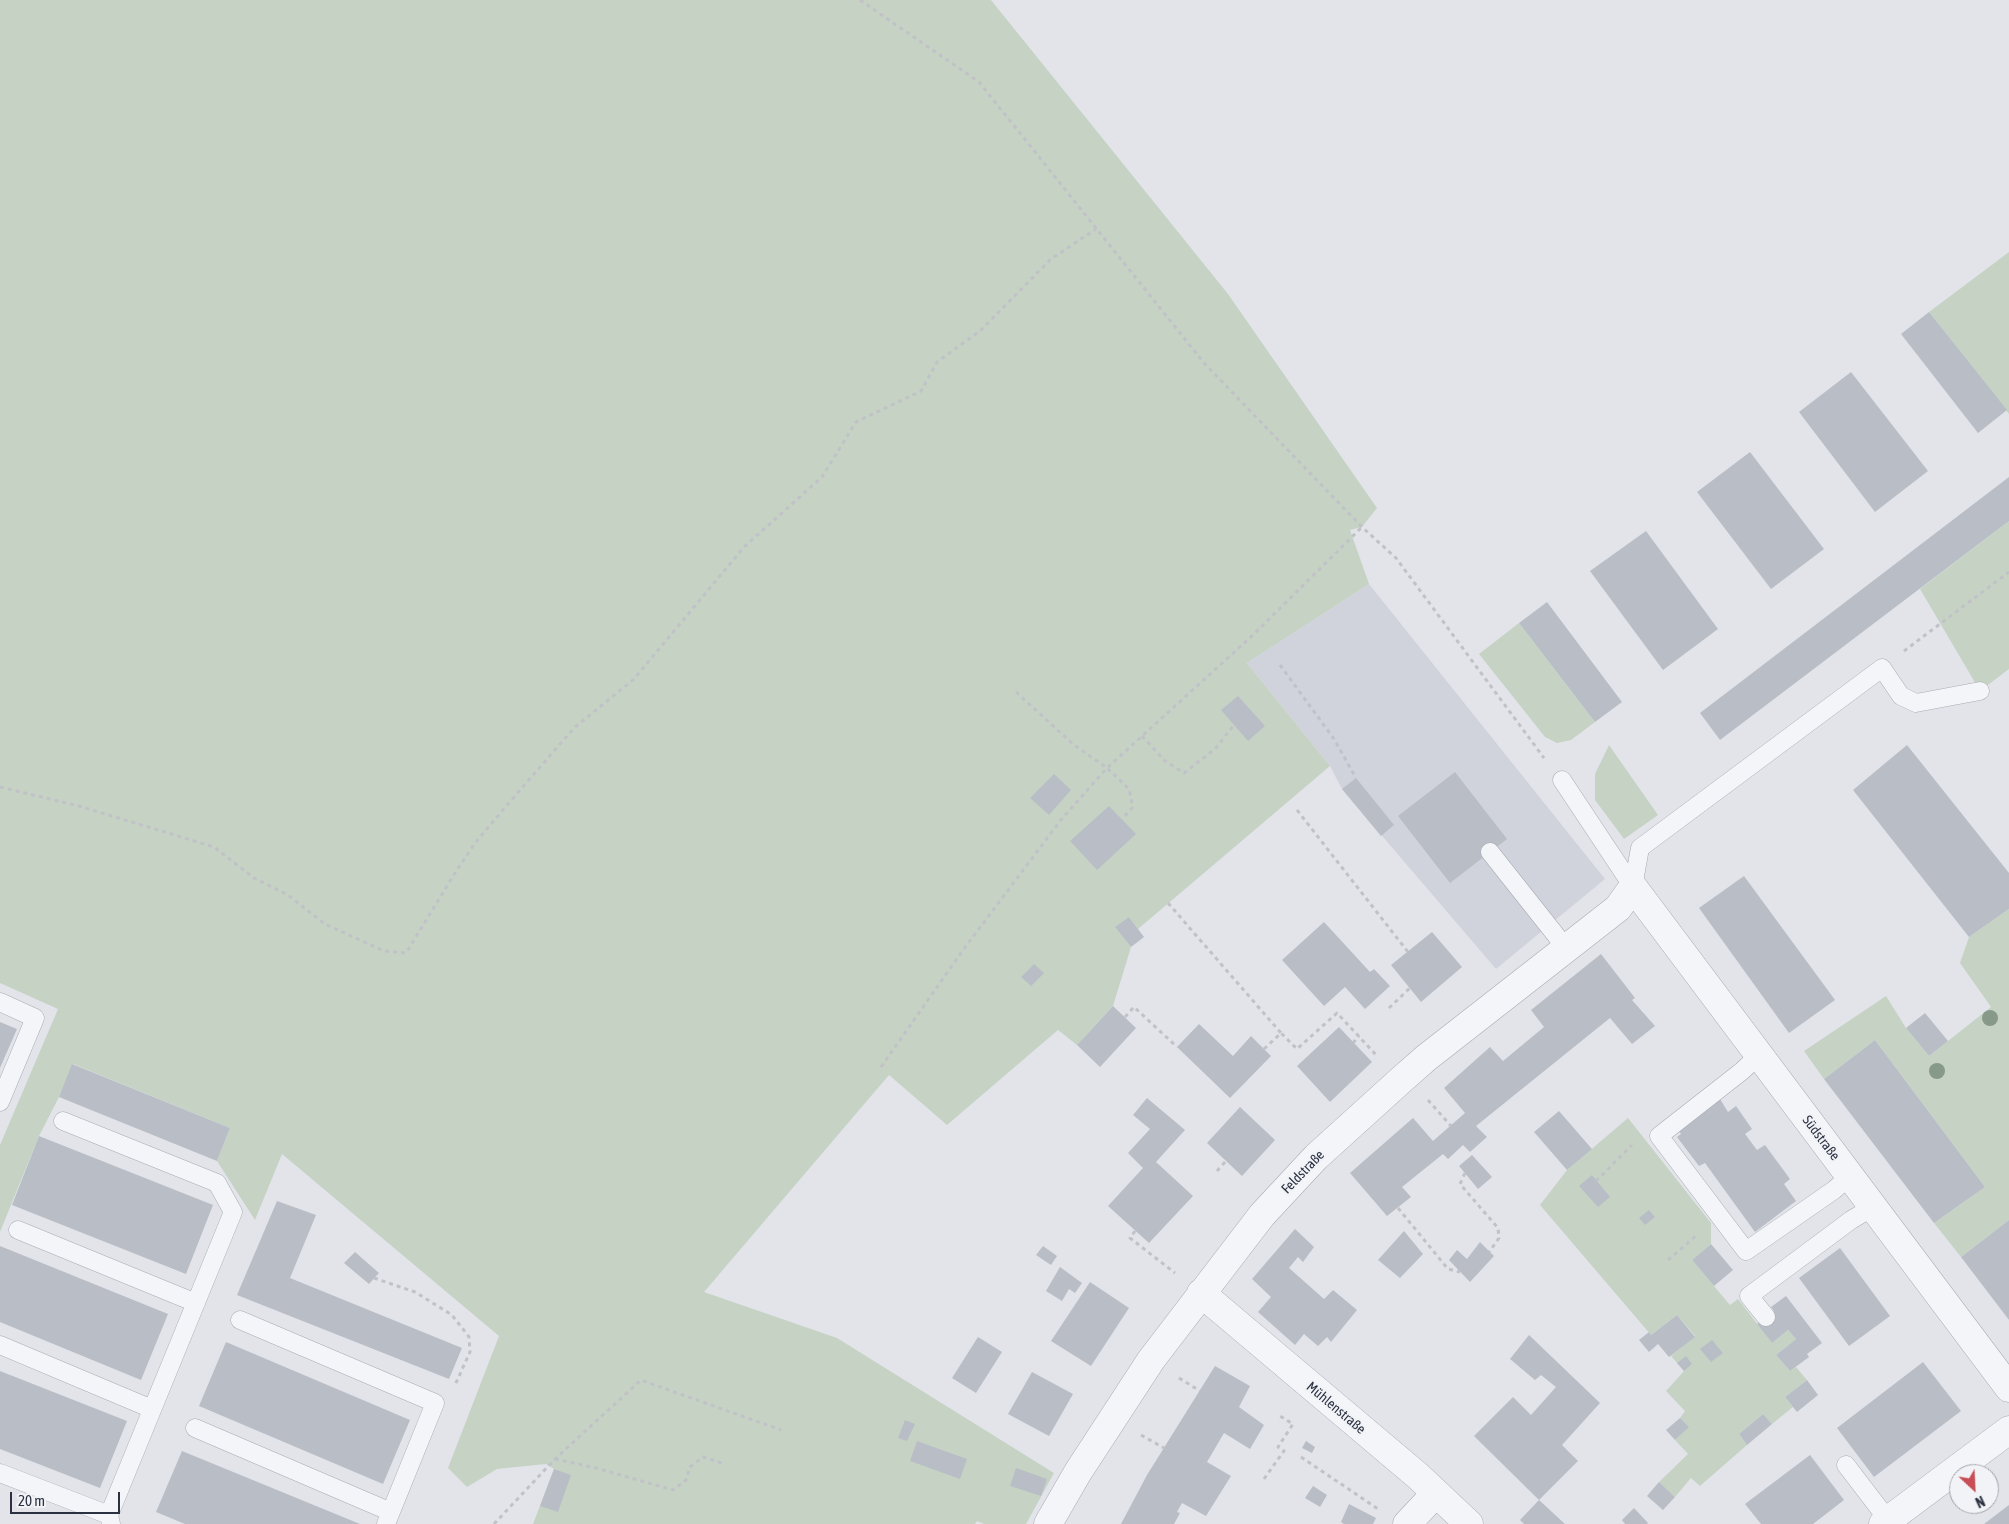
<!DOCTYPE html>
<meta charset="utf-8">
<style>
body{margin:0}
#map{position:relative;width:2009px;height:1524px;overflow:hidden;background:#e2e4ea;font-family:"Asap Condensed",sans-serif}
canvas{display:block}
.north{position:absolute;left:1949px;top:1464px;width:50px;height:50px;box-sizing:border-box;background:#f1f3f7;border:1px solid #a2a5ae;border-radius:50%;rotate:155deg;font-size:14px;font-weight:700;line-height:20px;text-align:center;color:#2b3141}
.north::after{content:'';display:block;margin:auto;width:18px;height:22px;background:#c74e55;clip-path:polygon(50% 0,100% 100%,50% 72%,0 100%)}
.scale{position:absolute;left:10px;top:1492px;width:110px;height:22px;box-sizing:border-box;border:2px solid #2b3141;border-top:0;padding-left:6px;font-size:15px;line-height:18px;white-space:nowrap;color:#2b3141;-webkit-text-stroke:4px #f1f3f7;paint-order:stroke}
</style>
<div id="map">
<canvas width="2009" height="1524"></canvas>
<div class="north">N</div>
<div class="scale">20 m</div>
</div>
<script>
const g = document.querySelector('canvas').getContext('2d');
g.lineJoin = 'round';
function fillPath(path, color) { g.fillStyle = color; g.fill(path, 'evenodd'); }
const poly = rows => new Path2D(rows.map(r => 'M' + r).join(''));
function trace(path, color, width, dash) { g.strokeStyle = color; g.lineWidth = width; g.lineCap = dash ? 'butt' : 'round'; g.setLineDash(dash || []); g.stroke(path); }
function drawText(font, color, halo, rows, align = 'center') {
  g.font = font + ' "Asap Condensed",sans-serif'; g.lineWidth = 4.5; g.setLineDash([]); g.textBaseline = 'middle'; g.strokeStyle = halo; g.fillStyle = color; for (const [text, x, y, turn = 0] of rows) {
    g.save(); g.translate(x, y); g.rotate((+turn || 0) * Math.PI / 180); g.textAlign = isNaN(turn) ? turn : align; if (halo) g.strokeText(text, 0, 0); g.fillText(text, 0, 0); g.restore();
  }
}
const built = poly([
 [1369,584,1605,879,1496,969,1342,789,1330,766,1247,663]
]);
const green = poly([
 [0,0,991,0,1228,294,1377,508,1362,527,1350,530,1369,584,1247,663,1330,766,1138,929,1129,917,1116,927,1131,947,1113,1006,1077,1045,1058,1030,947,1125,889,1075,704,1292,837,1338,1054,1473,1026,1524,984,1524,977,1521,975,1524,533,1524,554,1469,546,1464,497,1469,467,1487,448,1468,499,1336,282,1154,255,1220,217,1161,230,1128,73,1064,59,1097,39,1136,0,1232,0,1145,58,1009,0,983],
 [2009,252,2009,414,1929,312],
 [2009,521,2009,669,1980,691,1920,589],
 [1519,623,1595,722,1571,740,1557,743,1545,737,1479,654],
 [1609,745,1658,815,1624,839,1595,800,1595,774],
 [2009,909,2009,1220,1961,1257,1934,1223,1985,1187,1875,1040,1824,1079,1804,1051,1886,996,1906,1028,1929,1056,1991,1007,1960,963,1969,937],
 [1628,1118,1711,1223,1711,1244,1692,1260,1730,1305,1738,1299,1772,1343,1788,1330,1796,1339,1776,1355,1790,1371,1796,1367,1807,1380,1785,1397,1793,1407,1772,1424,1763,1414,1739,1434,1747,1445,1700,1486,1691,1478,1675,1497,1659,1482,1688,1454,1675,1440,1688,1427,1680,1418,1685,1411,1666,1391,1684,1371,1671,1356,1695,1336,1677,1315,1651,1335,1540,1205,1567,1170]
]);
const building = poly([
 [1929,312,2007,410,1978,433,1901,334],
 [1851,372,1928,471,1875,512,1799,412],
 [1750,452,1824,549,1771,589,1697,492],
 [2009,477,2009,521,1720,740,1700,713],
 [1646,531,1718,629,1663,670,1590,571],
 [1547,602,1622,702,1595,722,1519,623],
 [1238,696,1265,726,1248,741,1221,710],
 [1907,745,2009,873,2009,909,1969,937,1853,790],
 [1455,772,1507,839,1450,883,1398,816],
 [1054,774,1071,790,1049,815,1030,798],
 [1356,778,1394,825,1381,836,1342,789],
 [1109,806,1136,834,1097,870,1070,841],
 [1744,876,1835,1000,1789,1033,1699,908],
 [1129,917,1144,937,1131,947,1115,927],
 [1324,922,1370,972,1374,969,1390,986,1365,1009,1345,987,1324,1006,1282,960],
 [1432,932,1462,967,1421,1002,1391,965],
 [1601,954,1635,998,1632,1000,1655,1026,1632,1044,1610,1018,1476,1126,1487,1137,1470,1152,1463,1145,1448,1159,1443,1154,1402,1187,1411,1197,1387,1216,1350,1173,1413,1118,1433,1141,1465,1113,1444,1088,1490,1047,1503,1061,1544,1027,1531,1010],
 [1034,964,1044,973,1031,986,1021,977],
 [1113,1006,1136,1028,1100,1067,1077,1045],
 [1925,1013,1948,1041,1929,1056,1906,1028],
 [0,1022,17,1029,0,1068],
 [1199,1024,1233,1056,1251,1036,1271,1056,1230,1098,1177,1047],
 [1339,1027,1372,1062,1330,1102,1297,1066],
 [1875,1040,1985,1187,1934,1223,1824,1079],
 [72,1064,230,1128,217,1161,59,1097],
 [1147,1098,1185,1130,1156,1162,1193,1196,1149,1243,1108,1206,1143,1168,1128,1153,1150,1129,1133,1115],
 [1720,1099,1728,1112,1736,1106,1752,1129,1745,1134,1757,1150,1765,1145,1790,1179,1784,1184,1796,1201,1755,1232,1705,1163,1699,1166,1677,1137,1681,1134,1679,1131],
 [1240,1107,1275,1140,1242,1176,1207,1143],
 [1559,1111,1592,1149,1567,1170,1534,1132],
 [39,1136,213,1205,186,1274,12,1205],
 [1472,1155,1492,1177,1478,1189,1459,1166],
 [1592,1175,1610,1197,1598,1207,1579,1186],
 [277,1201,316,1215,290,1278,462,1348,449,1379,237,1295],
 [1649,1210,1655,1217,1645,1225,1639,1218],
 [2009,1220,2009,1320,1961,1257],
 [1295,1229,1314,1247,1303,1262,1298,1257,1289,1268,1324,1299,1333,1290,1357,1310,1331,1342,1327,1337,1318,1346,1304,1334,1295,1345,1258,1312,1271,1297,1252,1279],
 [1404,1231,1423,1254,1400,1278,1378,1260],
 [1480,1242,1494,1256,1470,1282,1449,1260,1457,1250,1467,1259],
 [1711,1244,1733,1270,1714,1286,1692,1260],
 [0,1246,168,1314,141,1380,0,1322],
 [1043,1246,1057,1256,1051,1265,1036,1255],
 [1840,1248,1890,1316,1849,1346,1799,1278],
 [355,1252,379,1273,369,1284,344,1263],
 [1060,1267,1082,1283,1075,1293,1069,1289,1062,1301,1046,1291],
 [1090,1282,1129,1308,1091,1366,1051,1341],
 [1786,1296,1822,1343,1807,1354,1809,1357,1790,1371,1776,1355,1796,1339,1788,1330,1772,1343,1757,1324,1774,1311,1771,1307],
 [1677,1315,1695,1337,1669,1357,1658,1344,1649,1352,1639,1340,1649,1332,1651,1335],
 [1529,1335,1600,1403,1562,1445,1578,1461,1539,1500,1474,1436,1513,1397,1531,1415,1556,1387,1541,1375,1535,1380,1510,1359],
 [978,1337,1002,1352,976,1393,952,1378],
 [1712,1340,1723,1353,1711,1362,1700,1349],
 [226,1342,410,1420,383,1484,199,1406],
 [1686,1356,1692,1364,1684,1371,1677,1363],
 [1923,1362,1961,1411,1874,1477,1837,1428],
 [1215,1366,1250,1386,1239,1407,1264,1425,1250,1449,1224,1433,1207,1462,1231,1476,1206,1516,1182,1503,1177,1512,1180,1513,1174,1524,1121,1524,1147,1475],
 [0,1371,127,1421,100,1488,0,1449],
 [1032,1372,1073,1394,1049,1436,1008,1414],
 [1807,1380,1818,1395,1797,1412,1785,1397],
 [1763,1414,1772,1424,1747,1445,1739,1434],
 [1680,1418,1689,1427,1675,1440,1666,1430],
 [905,1420,915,1424,907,1441,898,1438],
 [917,1441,967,1459,960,1479,910,1461],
 [1306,1441,1315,1447,1312,1453,1302,1448],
 [182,1451,360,1524,185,1524,156,1512],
 [1810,1455,1844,1500,1813,1524,1761,1524,1745,1504],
 [1016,1468,1047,1479,1041,1496,1010,1486],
 [554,1469,571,1475,558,1512,540,1506],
 [1659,1482,1675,1497,1663,1510,1647,1496],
 [1313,1486,1327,1495,1320,1507,1305,1498],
 [1539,1500,1565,1524,1524,1524,1520,1520],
 [1349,1504,1376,1518,1373,1524,1344,1524,1341,1522],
 [2009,1505,2009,1524,1984,1524],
 [1634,1508,1648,1523,1647,1524,1625,1524,1622,1520]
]);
const path = poly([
 [860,0,979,82,1204,363,1362,527,1396,558,1544,758],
 [1904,651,2009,572],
 [1280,665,1334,739,1356,778],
 [1016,692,1074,745,1107,768,1253,635,1362,527],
 [1142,736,1165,761,1184,773,1215,749,1234,725],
 [0,787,79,806,214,847,254,878,288,895,325,924,384,951,406,953,455,873,475,843,508,804,574,728,634,679,744,547,822,477,856,422,921,391,937,362,980,331,1051,259,1096,229],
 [1297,810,1408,952],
 [1168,903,1281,1033],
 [1389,1008,1410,988],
 [1125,1017,1134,1007,1177,1047],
 [1353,1043,1359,1036],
 [1264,1049,1281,1033,1297,1049,1337,1013,1378,1057],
 [881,1067,963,950,1060,821,1107,768,1129,789,1133,807,1122,819],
 [1428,1100,1451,1126],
 [1217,1171,1226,1161],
 [1465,1173,1460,1184,1498,1228,1499,1238,1489,1252],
 [1596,1181,1632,1145],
 [1398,1208,1448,1269,1460,1272],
 [1135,1231,1130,1238,1175,1273],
 [1668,1260,1698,1234],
 [374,1278,415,1292,452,1315,469,1337,470,1352,455,1385],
 [1179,1378,1200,1391],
 [1141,1435,1164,1448],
 [1301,1457,1378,1509],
 [555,1459,596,1468,673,1490,686,1480,690,1467,703,1457,725,1464],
 [1264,1479,1284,1451,1278,1447,1293,1424,1280,1416],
 [494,1524,555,1459,641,1380,781,1430]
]);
const service = poly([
 [1562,780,1633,887],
 [1490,852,1566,948],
 [1633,887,1640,848,1882,668,1901,696,1916,703,1980,691],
 [0,1002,35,1018,0,1102],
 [1759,1055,1742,1071,1659,1136,1746,1251,1834,1190,1850,1176],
 [63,1121,217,1183,233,1212,109,1515],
 [18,1230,196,1303],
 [1766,1317,1749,1296,1851,1220,1873,1207],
 [240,1320,435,1403,386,1524],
 [0,1345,152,1409],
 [195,1428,391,1512],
 [1846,1465,1888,1520],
 [0,1473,109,1515,111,1524]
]);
const minor = poly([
 [1201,1293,1418,1476,1469,1524],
 [1048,1524,1078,1472,1151,1360,1262,1215,1316,1157,1401,1080,1426,1058,1618,908,1633,887,2009,1388],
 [1407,1524,1436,1493],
 [1883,1524,2009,1430]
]);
const trees = [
 [1990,1018],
 [1937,1071]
];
const streetNames = [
 ["Südstraße",1821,1138,53],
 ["Feldstraße",1303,1172,-46],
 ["Mühlenstraße",1336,1408,40]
];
fillPath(built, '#d0d3db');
fillPath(green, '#c6d3c4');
fillPath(building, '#b9bdc6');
trace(service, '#a7abb4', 19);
trace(minor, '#a7abb4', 29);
trace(path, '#c0c2c8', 3, [4, 4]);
trace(service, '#f4f5f8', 18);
trace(minor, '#f4f5f8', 28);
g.fillStyle = '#879989';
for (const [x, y] of trees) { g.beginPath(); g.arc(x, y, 8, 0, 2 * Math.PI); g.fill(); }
drawText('14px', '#2b3141', '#f1f3f7', streetNames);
</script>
